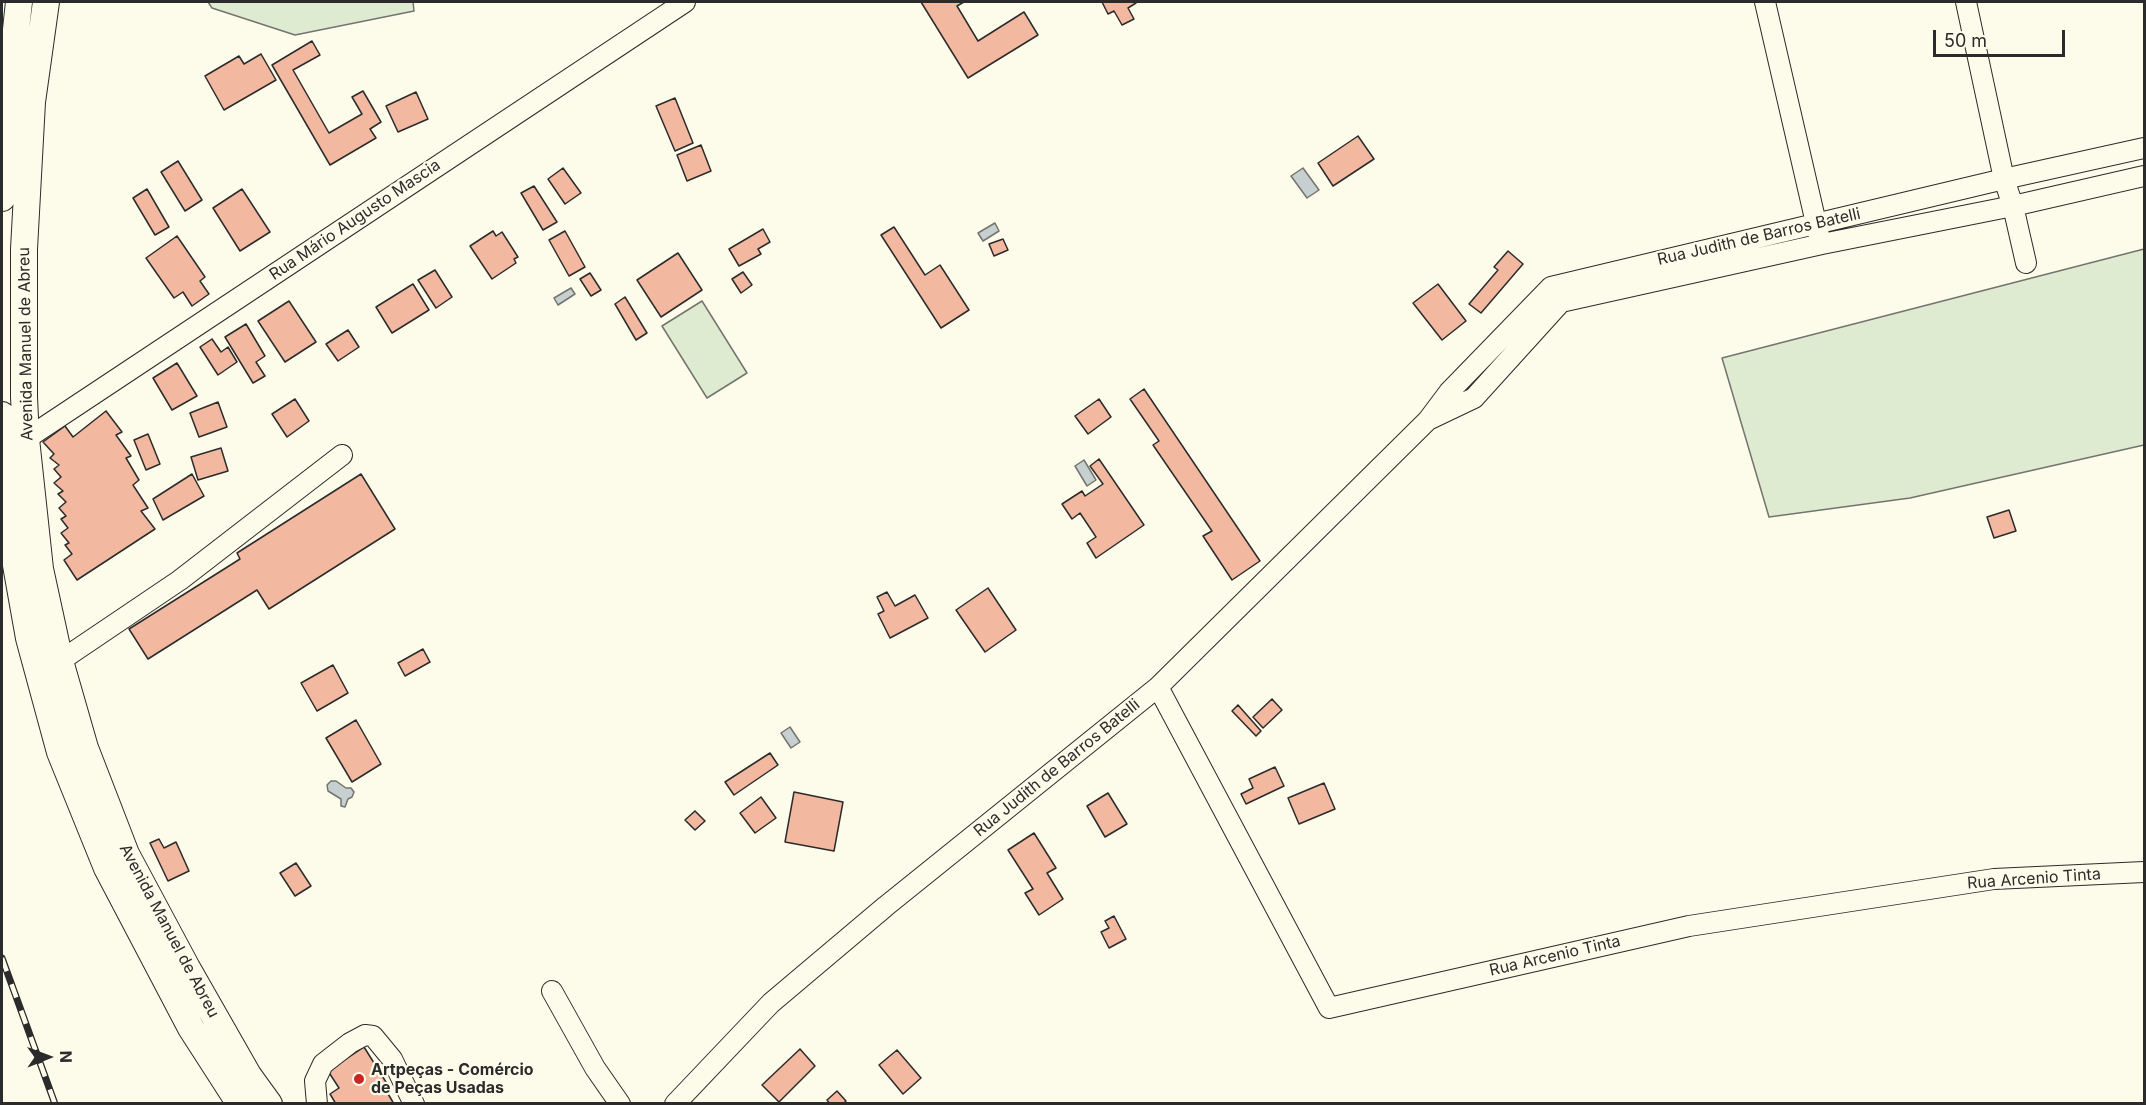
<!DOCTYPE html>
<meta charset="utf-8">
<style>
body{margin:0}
#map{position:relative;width:2146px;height:1105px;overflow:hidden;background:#fdfbea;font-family:Inter,sans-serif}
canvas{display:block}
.frame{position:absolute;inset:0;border:3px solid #2b2b2b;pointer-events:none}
.north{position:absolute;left:18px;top:1027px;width:60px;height:60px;-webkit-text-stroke:4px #fdfbea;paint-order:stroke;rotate:89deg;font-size:16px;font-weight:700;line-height:24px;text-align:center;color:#2b2b2b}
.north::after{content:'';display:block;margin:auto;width:21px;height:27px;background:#2b2b2b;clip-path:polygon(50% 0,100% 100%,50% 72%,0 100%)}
.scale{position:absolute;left:1933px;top:30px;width:132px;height:27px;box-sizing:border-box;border:3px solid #2b2b2b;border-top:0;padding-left:8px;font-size:18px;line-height:21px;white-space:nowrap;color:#2b2b2b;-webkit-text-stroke:4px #fdfbea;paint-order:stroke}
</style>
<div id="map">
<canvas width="2146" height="1105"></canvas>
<div class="frame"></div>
<div class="north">N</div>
<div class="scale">50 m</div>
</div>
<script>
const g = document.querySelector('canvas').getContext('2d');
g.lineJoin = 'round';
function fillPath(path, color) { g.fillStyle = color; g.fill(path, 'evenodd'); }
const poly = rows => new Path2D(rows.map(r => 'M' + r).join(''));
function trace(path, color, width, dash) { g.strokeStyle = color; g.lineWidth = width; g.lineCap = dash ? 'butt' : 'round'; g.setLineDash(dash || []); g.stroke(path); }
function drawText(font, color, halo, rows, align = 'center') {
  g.font = font + ' Inter,sans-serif'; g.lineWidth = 4.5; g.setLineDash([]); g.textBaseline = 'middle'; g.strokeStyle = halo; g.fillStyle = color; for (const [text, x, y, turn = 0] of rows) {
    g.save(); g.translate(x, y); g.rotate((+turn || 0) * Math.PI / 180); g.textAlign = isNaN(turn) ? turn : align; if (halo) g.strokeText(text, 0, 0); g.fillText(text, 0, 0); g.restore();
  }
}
const green = poly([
 [208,2,413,2,414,11,295,35,212,8,208,2],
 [2144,249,2144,445,1910,498,1769,517,1722,358,2144,249],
 [702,301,747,373,707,398,662,326,702,301]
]);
const water = poly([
 [1303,168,1319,190,1307,198,1291,176,1303,168],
 [995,223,999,231,983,241,978,233,995,223],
 [571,288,575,294,558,305,554,298,571,288],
 [1084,460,1096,480,1087,486,1075,466,1084,460],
 [790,727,800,742,791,748,781,733,790,727],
 [331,781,336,781,346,788,351,788,354,792,352,797,348,799,345,807,341,806,341,799,328,791,327,785,331,781]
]);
const building = poly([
 [921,2,964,2,957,6,978,41,1024,12,1038,35,968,78,921,2],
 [1102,2,1135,2,1136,3,1128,8,1134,19,1122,25,1114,11,1108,14,1102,2],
 [312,41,320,55,293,70,329,133,362,114,352,97,363,91,381,122,370,129,376,138,330,165,272,65,312,41],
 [261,54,276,80,224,110,205,76,239,56,244,64,261,54],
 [416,92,428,119,398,132,386,106,416,92],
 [675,98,693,143,675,151,656,106,675,98],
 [1358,136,1374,159,1333,186,1318,163,1358,136],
 [701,145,711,171,687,181,677,155,701,145],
 [178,161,202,200,185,211,161,172,178,161],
 [563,168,581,193,565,204,548,179,563,168],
 [534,186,557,222,543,230,521,193,534,186],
 [147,189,169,227,155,235,133,198,147,189],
 [242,189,270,232,240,251,213,208,242,189],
 [894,227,925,275,940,265,969,310,941,328,881,235,894,227],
 [763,229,770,242,758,249,761,254,739,266,729,249,763,229],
 [493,231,496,236,502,232,518,257,514,259,516,263,492,279,470,246,493,231],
 [565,231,585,267,569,276,549,240,565,231],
 [177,236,205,277,200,281,209,294,192,306,183,292,174,298,146,258,177,236],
 [1003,239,1008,250,994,256,989,244,1003,239],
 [1508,251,1523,264,1481,313,1469,304,1498,270,1494,267,1508,251],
 [678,253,702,290,661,317,637,280,678,253],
 [435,270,452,297,436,308,418,280,435,270],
 [743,272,752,285,741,293,732,279,743,272],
 [590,273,601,290,591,296,580,279,590,273],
 [413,284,429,310,392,333,376,307,413,284],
 [1438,284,1466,321,1442,340,1413,303,1438,284],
 [625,297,647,333,636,340,615,304,625,297],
 [289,301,316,342,285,362,258,321,289,301],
 [246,324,265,356,256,362,265,376,253,383,225,337,246,324],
 [348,330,359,347,338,361,326,344,348,330],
 [212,339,221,352,228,347,237,362,218,375,200,347,212,339],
 [177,363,197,396,172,410,153,378,177,363],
 [1144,389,1260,561,1232,580,1203,536,1212,531,1153,445,1159,441,1130,399,1144,389],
 [295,399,309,421,287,437,272,414,295,399],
 [1099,399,1111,417,1088,434,1075,416,1099,399],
 [218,402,227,427,199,437,190,413,218,402],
 [106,411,122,432,116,435,131,456,126,458,139,480,133,485,148,508,141,511,155,529,77,580,64,560,72,554,65,545,69,543,61,533,68,528,61,519,66,516,59,508,66,502,58,494,63,491,54,483,61,477,54,469,59,465,50,458,54,454,43,442,65,426,73,437,106,411],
 [148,434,160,464,146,470,134,440,148,434],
 [221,448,228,471,198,480,191,457,221,448],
 [1099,459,1144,525,1096,558,1087,543,1096,537,1080,513,1072,519,1062,504,1082,491,1085,496,1103,484,1090,466,1099,459],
 [192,474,204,496,163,520,153,499,192,474],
 [361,474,395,529,269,609,257,590,148,659,129,629,240,559,237,553,361,474],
 [2009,510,2016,531,1994,538,1987,517,2009,510],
 [988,588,1016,630,985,652,956,610,988,588],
 [887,592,895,606,915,595,928,618,890,638,878,614,884,611,877,597,887,592],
 [423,649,430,662,405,676,398,663,423,649],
 [333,665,348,693,317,711,301,683,333,665],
 [1272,699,1282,710,1263,728,1253,717,1272,699],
 [1238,705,1261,731,1256,736,1232,711,1238,705],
 [356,720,381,764,352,782,326,738,356,720],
 [770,753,778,765,734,795,725,782,770,753],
 [1275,767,1284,786,1246,804,1241,794,1253,788,1249,779,1275,767],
 [1324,783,1335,809,1299,824,1288,798,1324,783],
 [794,792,843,802,834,851,785,842,794,792],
 [1108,793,1127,824,1105,837,1087,806,1108,793],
 [761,797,776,818,755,833,740,813,761,797],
 [695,811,705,821,695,830,685,820,695,811],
 [1034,833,1056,868,1047,873,1063,899,1039,915,1025,893,1033,889,1008,850,1034,833],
 [159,839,164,848,176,842,189,871,168,881,150,843,159,839],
 [296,863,311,886,295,896,280,873,296,863],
 [1114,916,1126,939,1109,948,1101,932,1109,928,1105,921,1114,916],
 [364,1047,391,1090,387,1092,394,1104,336,1104,330,1094,339,1088,328,1071,364,1047],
 [800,1049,815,1066,779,1102,762,1085,800,1049],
 [897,1050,921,1078,903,1094,879,1065,897,1050],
 [837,1091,846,1101,843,1104,830,1104,827,1100,837,1091]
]);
const minor = poly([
 [1765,2,1819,236],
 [1966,2,2004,179,2013,206,2026,263],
 [1430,419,1474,398,1561,302,1822,244,2013,206,2144,176],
 [26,439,685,2],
 [60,661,180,580,342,455],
 [1158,687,1329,1008,1689,926,1994,879,2144,872],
 [552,991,595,1068,620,1104],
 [317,1104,315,1081,323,1064,350,1043,365,1035,373,1036,392,1059,414,1104],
 [675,1104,771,1003,886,906,1158,687,1428,420,1449,392,1551,287,2004,179,2144,148]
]);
const major = poly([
 [46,2,32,102,24,249,24,397,26,439,40,569,60,661,85,748,126,854,187,968,248,1075,269,1104],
 [2,198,4,140,19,2],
 [2,415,11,537,29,638,60,752,107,868,191,1028,240,1104]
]);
const rail = poly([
 [2,958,55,1104]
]);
const markers = [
 [359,1079,6,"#c62828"]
];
const streetNames = [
 ["Rua Mário Augusto Mascia",355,220,-34],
 ["Rua Judith de Barros Batelli",1759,237,-13],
 ["Avenida Manuel de Abreu",26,344,-91],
 ["Rua Judith de Barros Batelli",1057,768,-39],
 ["Rua Arcenio Tinta",2034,879,-4],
 ["Avenida Manuel de Abreu",169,931,62],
 ["Rua Arcenio Tinta",1555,956,-13]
];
const poiNames = [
 ["Artpeças - Comércio",371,1070],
 ["de Peças Usadas",371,1088]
];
fillPath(green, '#deebd1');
trace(green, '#74746e', 1.5);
fillPath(water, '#c7d0d0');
trace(water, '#74746e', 1.5);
fillPath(building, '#f2b8a0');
trace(building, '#2b2b2b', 1.5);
trace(minor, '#2b2b2b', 22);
trace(major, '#2b2b2b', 28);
trace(minor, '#fdfbea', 20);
trace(major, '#fdfbea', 26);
trace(rail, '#2b2b2b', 7);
trace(rail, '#fdfbea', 4.5, [14]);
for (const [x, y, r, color] of markers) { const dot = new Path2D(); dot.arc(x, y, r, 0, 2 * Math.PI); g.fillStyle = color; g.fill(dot); trace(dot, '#fdfbea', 2); }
drawText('16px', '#2b2b2b', '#fdfbea', streetNames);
drawText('bold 16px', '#2b2b2b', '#fdfbea', poiNames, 'left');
</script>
